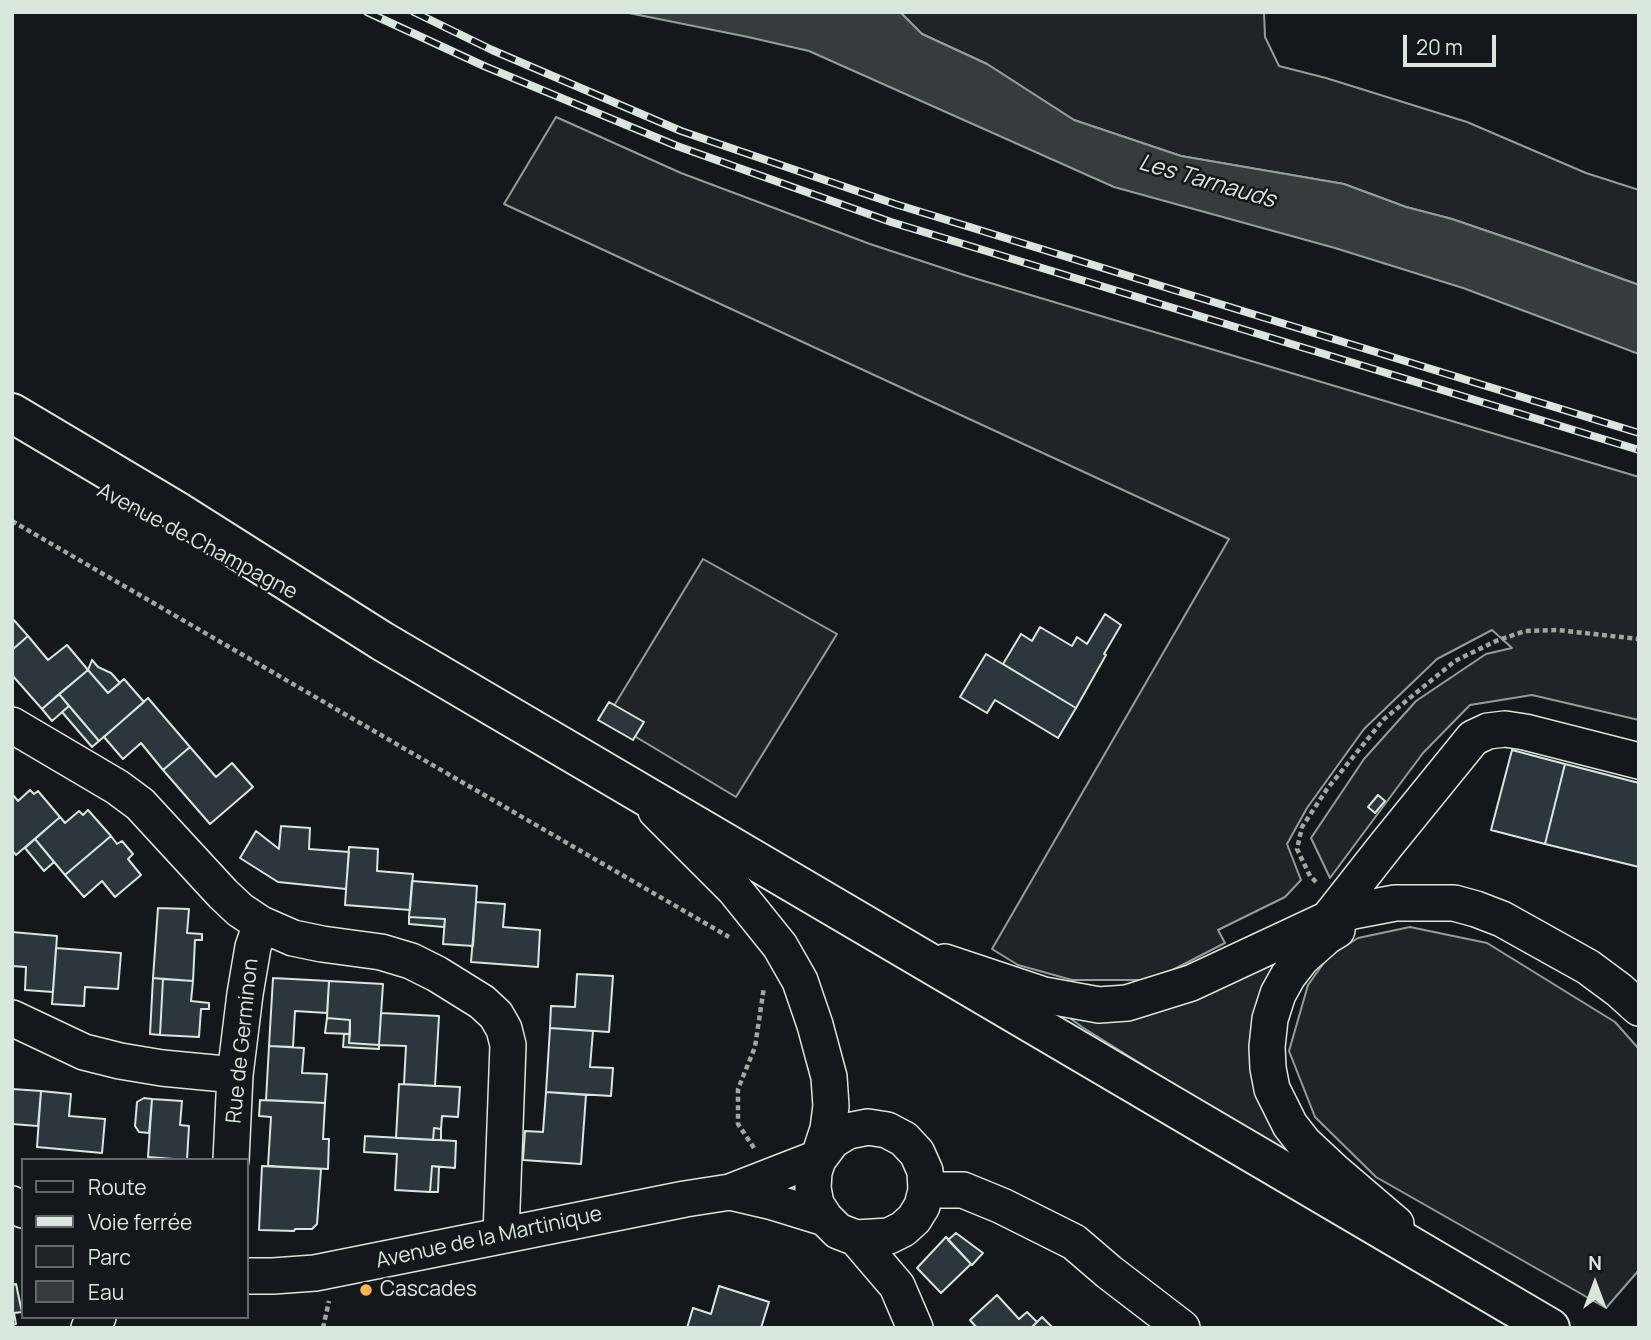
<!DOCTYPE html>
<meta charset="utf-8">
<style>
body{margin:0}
#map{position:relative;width:1651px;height:1340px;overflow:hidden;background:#14181c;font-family:Manrope,sans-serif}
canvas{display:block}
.frame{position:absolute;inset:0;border:14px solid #d8e6dc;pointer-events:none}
.legend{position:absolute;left:21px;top:1158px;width:228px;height:161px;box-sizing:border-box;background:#14181c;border:2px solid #626a69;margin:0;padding:9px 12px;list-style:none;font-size:21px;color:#d8e6dc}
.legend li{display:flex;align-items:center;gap:14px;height:35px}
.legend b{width:35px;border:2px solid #626a69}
.north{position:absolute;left:1560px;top:1249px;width:70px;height:70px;-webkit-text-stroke:5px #14181c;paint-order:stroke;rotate:0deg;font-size:19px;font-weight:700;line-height:28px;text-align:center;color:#d8e6dc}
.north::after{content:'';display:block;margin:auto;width:24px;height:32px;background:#d8e6dc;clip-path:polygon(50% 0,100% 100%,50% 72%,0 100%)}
.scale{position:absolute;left:1403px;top:35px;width:93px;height:32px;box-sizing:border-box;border:4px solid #d8e6dc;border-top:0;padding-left:9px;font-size:21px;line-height:24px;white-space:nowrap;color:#d8e6dc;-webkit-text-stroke:5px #14181c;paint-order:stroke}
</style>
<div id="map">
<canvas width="1651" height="1340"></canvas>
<div class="frame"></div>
<ul class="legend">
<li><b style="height:9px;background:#14181c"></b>Route</li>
<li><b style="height:9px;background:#d8e6dc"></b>Voie ferrée</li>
<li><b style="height:19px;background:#202428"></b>Parc</li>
<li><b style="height:19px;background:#363b3e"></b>Eau</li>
</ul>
<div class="north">N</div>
<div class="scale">20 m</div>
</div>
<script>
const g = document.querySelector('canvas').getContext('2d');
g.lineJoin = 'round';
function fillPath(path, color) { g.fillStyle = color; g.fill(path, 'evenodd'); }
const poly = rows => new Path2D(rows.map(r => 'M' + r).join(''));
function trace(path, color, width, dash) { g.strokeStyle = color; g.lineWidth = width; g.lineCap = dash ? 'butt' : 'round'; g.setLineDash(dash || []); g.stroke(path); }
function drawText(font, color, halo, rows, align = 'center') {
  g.font = font + ' Manrope,sans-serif'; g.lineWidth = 5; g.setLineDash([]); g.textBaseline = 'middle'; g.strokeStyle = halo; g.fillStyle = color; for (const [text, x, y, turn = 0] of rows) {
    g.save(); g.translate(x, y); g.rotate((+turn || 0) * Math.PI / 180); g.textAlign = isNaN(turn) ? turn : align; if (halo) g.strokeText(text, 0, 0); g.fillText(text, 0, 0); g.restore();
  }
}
const green = poly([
 [900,12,1264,12,1265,37,1279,66,1326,78,1467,122,1586,173,1639,190,1639,285,1528,245,1452,219,1406,207,1344,184,1181,156,1074,120,987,64,922,34,900,12],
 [556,117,681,173,870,244,967,276,1639,477,1639,720,1532,695,1470,705,1423,753,1330,878,1311,838,1364,759,1416,701,1486,654,1512,648,1492,630,1437,659,1364,729,1307,808,1287,844,1301,880,1285,897,1218,930,1225,943,1153,980,1072,980,1018,965,992,949,1229,539,504,204,556,117],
 [703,559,837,634,736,797,606,719,703,559],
 [1410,927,1487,943,1615,1022,1639,1049,1639,1270,1606,1308,1376,1177,1315,1117,1289,1051,1308,985,1328,957,1358,938,1410,927],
 [1281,951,1262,1010,1297,1152,1292,1158,1082,1027,1063,1013,1281,951]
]);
const water = poly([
 [624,12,900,12,922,34,987,64,1074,120,1181,156,1344,184,1406,207,1452,219,1528,245,1639,285,1639,354,1463,288,1335,248,1114,187,809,51,748,37,624,12]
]);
const building = poly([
 [1105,614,1121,625,1104,654,1106,655,1076,708,1003,664,1021,634,1032,641,1040,627,1072,646,1077,637,1087,644,1105,614],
 [12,618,28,636,12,650,12,618],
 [28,636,48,660,67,645,88,670,42,709,12,675,12,650,28,636],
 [986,654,1076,708,1058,738,995,700,987,713,960,697,986,654],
 [92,660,98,667,111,673,120,683,108,693,88,670,92,660],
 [88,670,108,693,124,679,144,702,99,741,59,694,88,670],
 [59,694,69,706,52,721,42,709,59,694],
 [148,698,190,747,163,770,141,743,123,759,104,737,148,698],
 [609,702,644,722,633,740,598,720,609,702],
 [69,706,99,741,92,747,62,712,69,706],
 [190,747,216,777,232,763,253,787,210,824,163,770,190,747],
 [1512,750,1565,764,1545,844,1491,830,1512,750],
 [1565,764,1639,783,1639,867,1545,844,1565,764],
 [30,790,34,794,38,791,60,817,16,855,12,850,12,796,13,795,18,801,30,790],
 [1378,795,1385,801,1375,813,1368,807,1378,795],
 [88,810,111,836,65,875,35,839,60,817,65,823,79,811,83,815,88,810],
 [281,826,310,828,309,849,349,852,346,889,278,882,240,858,256,831,279,849,281,826],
 [111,836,117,844,122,841,133,854,128,859,141,875,115,897,102,881,84,897,65,875,111,836],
 [35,839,54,862,44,871,25,848,35,839],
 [349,847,378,849,377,871,413,874,410,910,345,905,349,847],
 [412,881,477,886,473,946,443,944,445,919,409,917,412,881],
 [476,902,505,904,503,927,540,930,538,967,471,962,476,902],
 [158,908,189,909,187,933,202,934,202,940,195,940,193,981,153,978,158,908],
 [409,917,445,919,444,927,409,924,409,917],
 [12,932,57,936,53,992,25,990,26,967,12,966,12,932],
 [56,948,121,953,118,989,85,987,84,1006,52,1004,56,948],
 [577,974,613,976,609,1032,550,1028,551,1006,575,1007,577,974],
 [153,978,163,979,160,1035,150,1034,153,978],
 [273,978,329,981,327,1013,295,1011,293,1047,269,1046,273,978],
 [163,979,193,981,191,1001,209,1003,209,1009,201,1009,199,1037,160,1035,163,979],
 [329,981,383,984,379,1045,349,1043,350,1020,327,1018,329,981],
 [381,1013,439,1016,435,1086,404,1084,406,1046,379,1045,381,1013],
 [327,1018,350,1020,350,1034,325,1033,327,1018],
 [550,1028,593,1031,590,1067,613,1068,611,1096,546,1092,550,1028],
 [344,1034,350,1034,349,1043,379,1045,379,1049,343,1047,344,1034],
 [269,1046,304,1048,302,1073,327,1074,325,1103,266,1100,269,1046],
 [399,1084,460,1087,458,1117,442,1116,441,1129,434,1128,433,1140,396,1138,399,1084],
 [12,1089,41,1091,38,1126,12,1124,12,1089],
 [41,1091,71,1094,69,1116,105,1119,102,1153,37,1147,41,1091],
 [546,1092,586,1095,581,1164,523,1160,525,1131,543,1132,546,1092],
 [144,1098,152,1099,149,1133,139,1132,135,1126,137,1102,144,1098],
 [152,1099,182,1101,180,1125,189,1126,187,1160,148,1157,152,1099],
 [260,1100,325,1103,323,1139,329,1139,328,1169,268,1166,271,1117,259,1116,260,1100],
 [434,1128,441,1129,441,1140,433,1140,434,1128],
 [365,1136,456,1141,455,1168,432,1166,430,1192,395,1190,397,1154,364,1152,365,1136],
 [262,1166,321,1169,317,1224,312,1229,295,1229,294,1231,259,1230,262,1166],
 [432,1166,439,1167,438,1192,430,1192,432,1166],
 [956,1233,983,1253,972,1265,948,1240,956,1233],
 [946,1237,971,1264,941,1293,917,1268,946,1237],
 [16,1284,22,1312,14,1313,16,1324,12,1325,12,1285,16,1284],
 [719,1286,769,1302,761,1328,687,1328,693,1308,711,1314,719,1286],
 [997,1295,1019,1319,1027,1312,1037,1322,1031,1328,977,1328,970,1320,997,1295],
 [1042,1317,1053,1328,1031,1328,1042,1317]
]);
const path = poly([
 [12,521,729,937],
 [1316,882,1310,876,1297,849,1302,827,1327,789,1384,719,1455,661,1496,641,1525,631,1557,630,1639,639],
 [754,1148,738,1124,738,1089,755,1047,764,987],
 [323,1328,329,1301]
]);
const minor = poly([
 [12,725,117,787,140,804,223,894,240,910,261,924,293,938,322,944,381,952,411,961,437,974,482,1002,496,1015,504,1029,508,1045,501,1235],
 [656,811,735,890,780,946,800,981,815,1025,829,1077,831,1106,828,1129,814,1172,813,1188,816,1204,825,1218,838,1231,856,1238,889,1236,903,1229,914,1219,922,1206,926,1190,925,1171,917,1153,904,1139,887,1130,868,1127,848,1131,832,1141,820,1157],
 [1328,919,1387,844,1473,738,1488,731,1505,729,1525,732,1639,761],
 [1337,930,1327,936,1302,958,1288,976,1278,994,1270,1019,1267,1047,1268,1068,1272,1089,1290,1125,1304,1143,1334,1171,1396,1224],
 [945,962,1044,995,1099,1005,1127,1003,1191,983,1328,919,1353,911,1395,903,1454,903,1476,909,1502,919,1588,967,1619,990,1639,1008],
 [12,1018,84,1052,120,1061,162,1068,235,1075],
 [820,1157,730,1192,773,1202,825,1218],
 [231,1160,235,1075,245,994,253,947,261,924],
 [926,1190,963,1190,1002,1206,1074,1242,1109,1272,1182,1328],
 [12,1204,23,1210],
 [856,1238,897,1286,915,1328],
 [247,1276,273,1276,315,1273,685,1199,730,1192],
 [89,1328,98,1317]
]);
const major = poly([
 [12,413,175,510,382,641,1550,1328]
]);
const rail = poly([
 [367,12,484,66,677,146,891,222,1639,450],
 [414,12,492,50,681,131,895,204,1639,433]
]);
const markers = [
 [366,1290,7,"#ffb74d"]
];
const streetNames = [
 ["Avenue de Champagne",197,542,28],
 ["Rue de Germinon",243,1041,-84],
 ["Avenue de la Martinique",489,1238,-12]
];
const poiNames = [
 ["Cascades",380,1290]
];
const waterNames = [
 ["Les Tarnauds",1207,182,16]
];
fillPath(green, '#202428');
trace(green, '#939e99', 2);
fillPath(water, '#363b3e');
trace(water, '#939e99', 2);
fillPath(building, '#2c363c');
trace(building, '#d8e6dc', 2);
trace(minor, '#d8e6dc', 38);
trace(major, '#d8e6dc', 42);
trace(path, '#9da8a2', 4.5, [5, 3.5]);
trace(minor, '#14181c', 35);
trace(major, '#14181c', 38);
trace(rail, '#d8e6dc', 8);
trace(rail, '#14181c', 5, [16]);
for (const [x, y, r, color] of markers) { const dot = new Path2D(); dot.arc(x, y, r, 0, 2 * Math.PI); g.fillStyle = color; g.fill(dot); trace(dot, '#14181c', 2.5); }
drawText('21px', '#d8e6dc', '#14181c', streetNames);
drawText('21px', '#d8e6dc', '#14181c', poiNames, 'left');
drawText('italic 23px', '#d8e6dc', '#14181c', waterNames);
</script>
